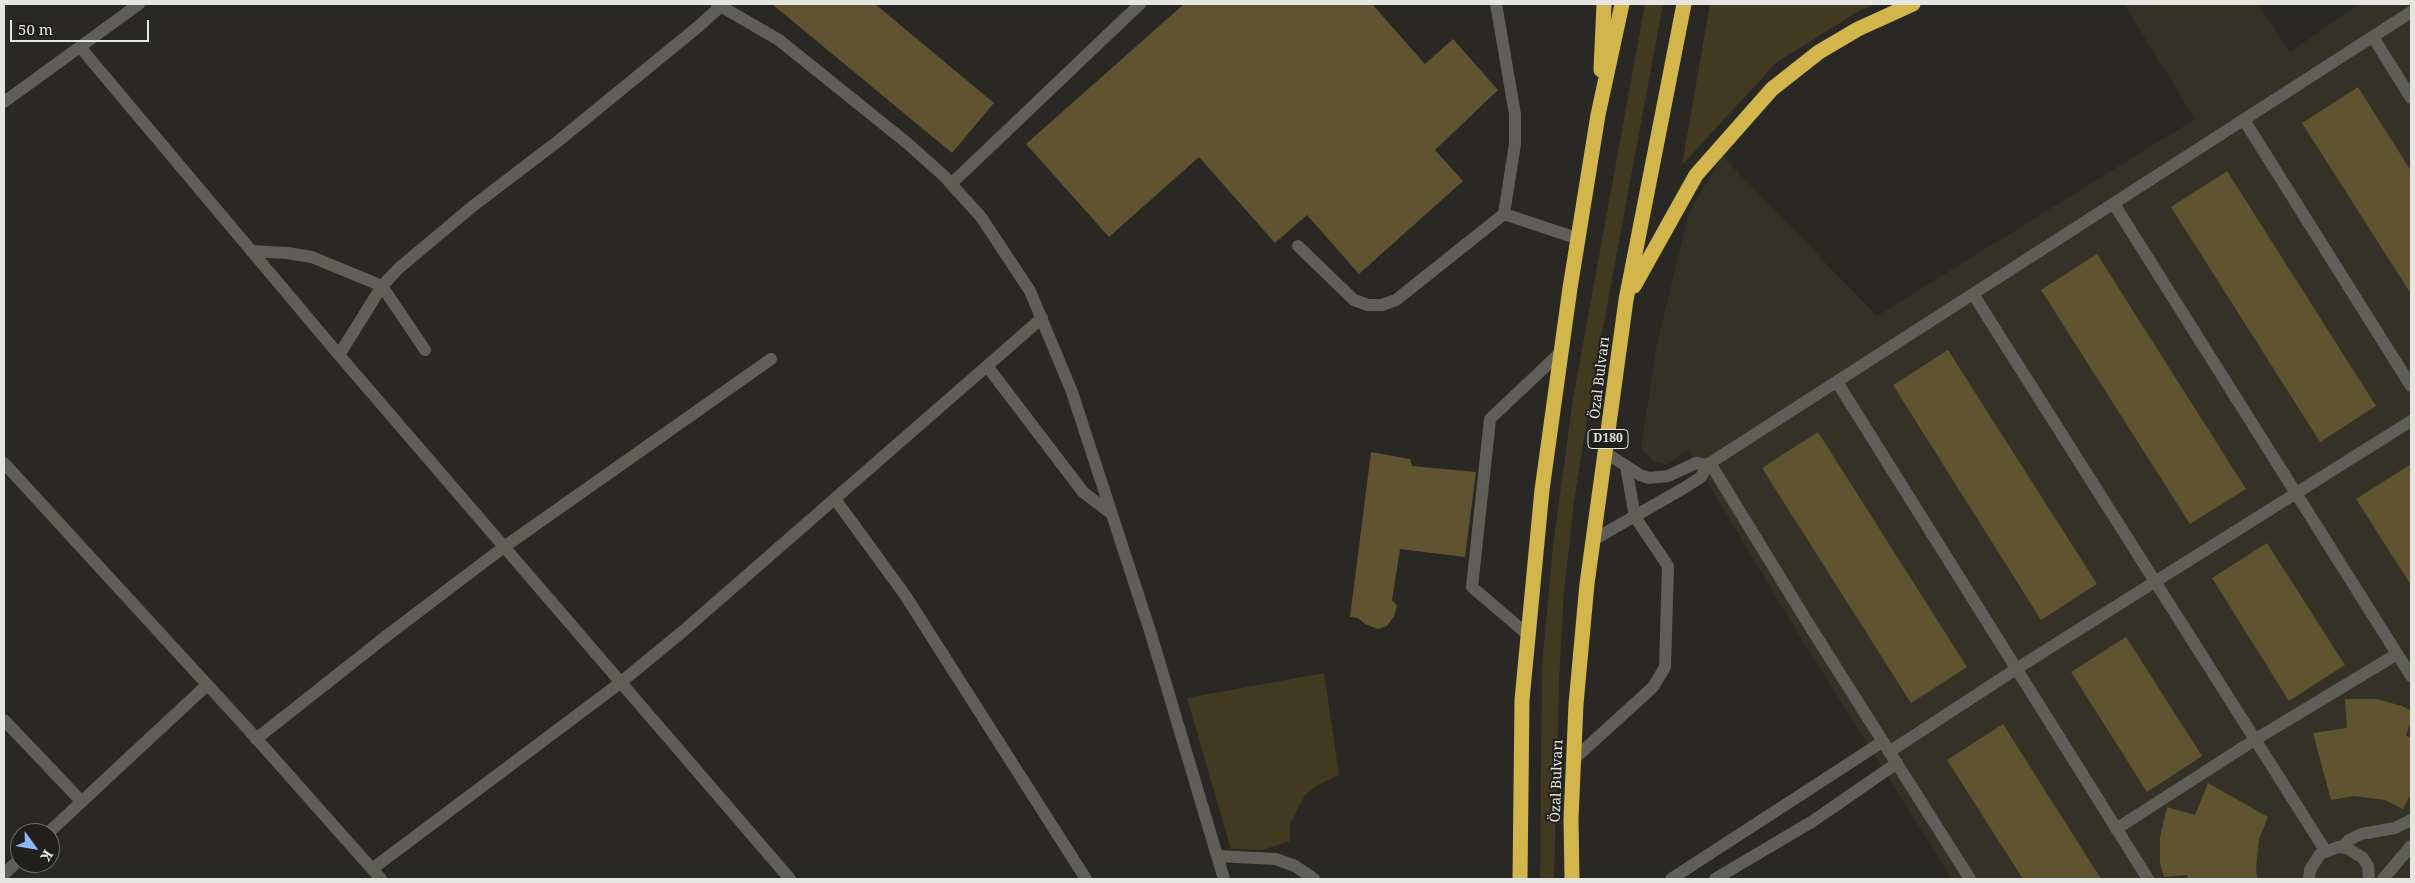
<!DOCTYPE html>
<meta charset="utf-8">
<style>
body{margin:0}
#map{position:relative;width:2415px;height:883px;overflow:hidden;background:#292824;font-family:"Noto Serif",serif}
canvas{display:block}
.frame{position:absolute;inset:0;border:5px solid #e5e5e2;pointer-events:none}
.north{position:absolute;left:10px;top:823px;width:50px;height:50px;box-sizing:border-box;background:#201f1b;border:1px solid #6f6e6b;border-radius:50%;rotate:122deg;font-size:14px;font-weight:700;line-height:20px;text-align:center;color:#e5e5e2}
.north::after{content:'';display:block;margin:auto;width:18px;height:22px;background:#8cb9fc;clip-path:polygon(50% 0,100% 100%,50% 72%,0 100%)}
.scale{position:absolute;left:10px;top:20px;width:139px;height:22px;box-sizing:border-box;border:2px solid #e5e5e2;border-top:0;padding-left:6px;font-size:15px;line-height:18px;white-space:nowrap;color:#e5e5e2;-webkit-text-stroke:4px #201f1b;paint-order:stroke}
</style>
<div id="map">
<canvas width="2415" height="883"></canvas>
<div class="frame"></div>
<div class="north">K</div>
<div class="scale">50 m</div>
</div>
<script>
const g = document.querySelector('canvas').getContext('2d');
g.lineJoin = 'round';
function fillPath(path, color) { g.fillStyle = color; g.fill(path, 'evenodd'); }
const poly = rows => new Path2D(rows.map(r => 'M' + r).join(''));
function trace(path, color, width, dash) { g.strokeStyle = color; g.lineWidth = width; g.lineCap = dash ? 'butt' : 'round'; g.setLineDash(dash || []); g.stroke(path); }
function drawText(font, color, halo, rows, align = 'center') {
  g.font = font + ' "Noto Serif",serif'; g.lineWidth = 4; g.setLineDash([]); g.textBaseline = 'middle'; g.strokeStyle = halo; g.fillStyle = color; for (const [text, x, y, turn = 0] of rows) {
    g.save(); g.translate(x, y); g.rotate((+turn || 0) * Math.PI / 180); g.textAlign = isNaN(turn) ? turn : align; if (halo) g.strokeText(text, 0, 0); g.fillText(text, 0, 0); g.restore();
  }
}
const built = poly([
 [2124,4,2258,4,2290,52,2359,4,2411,4,2411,879,1952,879,1804,643,1688,450,1667,465,1653,461,1641,448,1657,343,1689,213,1722,156,1877,316,2195,119]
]);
const green = poly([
 [1645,4,1663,4,1594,376,1574,501,1564,591,1559,682,1554,879,1540,879,1542,666,1553,546,1573,399],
 [1710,4,1876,4,1859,11,1777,62,1682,165],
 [1324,673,1339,775,1316,786,1305,795,1290,824,1290,841,1262,850,1231,849,1187,698]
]);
const building = poly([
 [772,4,875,4,994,103,952,153],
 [1184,4,1372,4,1425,64,1453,39,1498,90,1435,150,1463,181,1359,274,1307,215,1275,243,1199,157,1109,237,1026,144],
 [2358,87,2411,171,2411,294,2302,123],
 [2227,171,2376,406,2320,442,2171,207],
 [2097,254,2246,489,2190,524,2041,290],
 [1948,350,2097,584,2041,620,1893,385],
 [1818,432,1967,667,1911,703,1762,468],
 [1371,452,1410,459,1412,466,1476,472,1465,557,1400,549,1392,600,1397,606,1394,616,1387,626,1378,629,1365,624,1358,618,1350,617],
 [2411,464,2411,585,2356,499],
 [2267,543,2345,665,2289,701,2212,578],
 [2126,637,2202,756,2147,792,2071,672],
 [2345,699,2377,699,2402,706,2411,711,2411,721,2406,735,2411,738,2411,794,2403,809,2385,800,2354,796,2331,800,2313,733,2347,728],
 [2003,724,2101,879,2023,879,1947,760],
 [2208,783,2268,817,2259,839,2256,869,2257,879,2188,879,2187,875,2164,877,2160,863,2160,837,2167,807,2195,815]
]);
const minor = poly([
 [717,4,779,40,907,143,943,175,981,217,1030,291,1072,392,1151,634,1224,879],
 [1496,4,1515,114,1515,144,1504,214,1579,239],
 [2373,37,2411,98],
 [80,47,339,355,790,879],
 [4,102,139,4],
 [2244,120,2411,386],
 [951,184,1140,4],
 [2114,204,2411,676],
 [1298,246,1354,300,1368,305,1382,305,1396,300,1504,214],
 [251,251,287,253,312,257,382,286,425,350],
 [1973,294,2325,850],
 [339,355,382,286,399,268,473,206,557,142,699,26,721,6],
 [987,366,1083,492,1112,514],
 [1837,382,2148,879],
 [1606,453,1640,475,1649,478,1668,476,1696,463,1707,465],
 [4,463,247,728,381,879],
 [1710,463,1811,628,1970,879],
 [835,499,905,595,1086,879],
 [1593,540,1684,488,1701,477,1707,465,2411,12],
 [1527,634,1472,587,1490,419,1562,351],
 [4,720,82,802],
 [256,739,389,634,504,547,771,359],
 [1889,752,2016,669,2411,421],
 [1574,759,1653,687,1665,667,1668,566,1635,517,1626,466],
 [2116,829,2256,739,2397,654],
 [48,833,207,685],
 [2342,847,2349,840,2361,834,2395,828,2411,820],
 [1217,856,1276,859,1295,866,1314,879],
 [372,869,620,683,682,632,1042,318],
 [4,874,20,859],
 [1671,879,1882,742],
 [1715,879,1813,821,1897,763],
 [2309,879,2310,870,2320,854,2338,847,2347,848,2363,858,2368,866,2369,879],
 [2383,879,2411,846]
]);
const highway = poly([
 [1601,70,1604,4],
 [1634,286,1696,175,1772,89,1819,52,1858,29,1913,4],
 [1520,879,1522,700,1542,490,1570,288,1598,115,1622,4],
 [1572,879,1571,819,1576,704,1587,584,1626,300,1684,4]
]);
const shields = [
 [1608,439,40]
];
const shieldNames = [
 ["D180",1608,439]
];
const streetNames = [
 ["Özal Bulvarı",1600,378,-83],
 ["Özal Bulvarı",1557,781,-88]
];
fillPath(built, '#343127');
fillPath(green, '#413a20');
fillPath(building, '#5f542f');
trace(minor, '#5f5e59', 12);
trace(highway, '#d2b64c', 15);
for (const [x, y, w] of shields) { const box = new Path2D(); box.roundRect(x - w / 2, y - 9.5, w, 19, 4); g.fillStyle = '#201f1b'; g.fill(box); trace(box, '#e5e5e2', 1); }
drawText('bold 12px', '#e5e5e2', null, shieldNames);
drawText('14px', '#e5e5e2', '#201f1b', streetNames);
</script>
